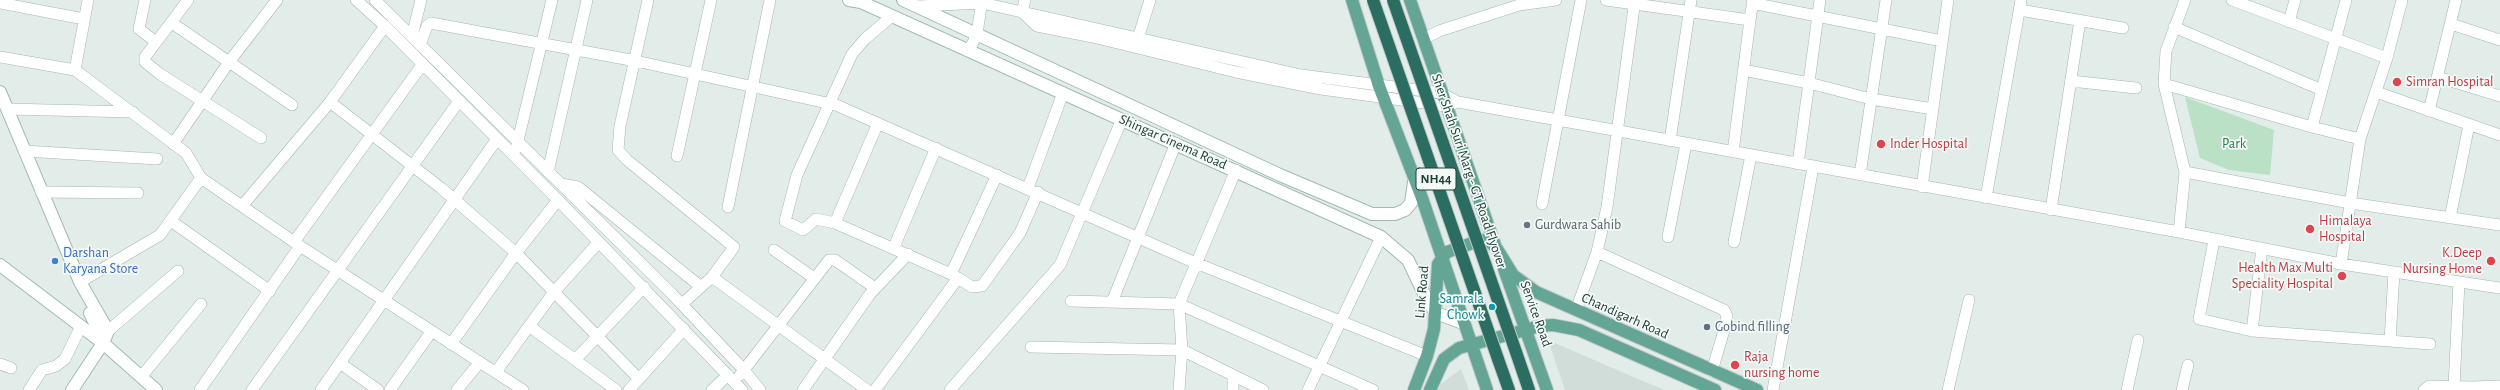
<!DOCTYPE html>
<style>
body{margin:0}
canvas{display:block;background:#e2ede9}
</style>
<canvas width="2500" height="390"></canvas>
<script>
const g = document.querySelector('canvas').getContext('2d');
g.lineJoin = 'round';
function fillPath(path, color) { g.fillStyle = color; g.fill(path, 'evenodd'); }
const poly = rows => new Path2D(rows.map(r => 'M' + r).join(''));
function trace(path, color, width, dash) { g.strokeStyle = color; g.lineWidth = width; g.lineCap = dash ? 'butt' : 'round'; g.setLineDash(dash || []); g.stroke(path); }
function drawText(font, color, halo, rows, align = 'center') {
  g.font = font + ' "Alegreya Sans",sans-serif'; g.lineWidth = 3.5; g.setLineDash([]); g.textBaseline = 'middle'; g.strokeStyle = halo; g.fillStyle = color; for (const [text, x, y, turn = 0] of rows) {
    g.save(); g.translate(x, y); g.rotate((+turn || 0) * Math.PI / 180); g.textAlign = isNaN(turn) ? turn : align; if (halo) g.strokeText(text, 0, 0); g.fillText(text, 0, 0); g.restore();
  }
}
const built = poly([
 [1548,340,1638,379,1665,390,1565,390],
 [1461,369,1469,390,1438,390,1441,384]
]);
const green = poly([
 [2185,97,2274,130,2270,175,2229,170,2200,158]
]);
const street = poly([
 [145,0,139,29,156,42],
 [188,0,145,57,145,62,160,74,261,138],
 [356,0,385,26,558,200,742,390],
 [375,0,672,294,744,370,760,390],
 [648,0,620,126,618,150,627,160,734,247,712,277],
 [1025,0,1022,12,1037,26,1093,37,1236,72,1321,89,1446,106,1455,103],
 [1606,0,1750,20,1753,0],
 [1635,0,1607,207,1597,252,1724,310,1727,316,1725,327,1712,371],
 [2185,0,2166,51,2164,84,2185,172,2350,203,2500,225],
 [2232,0,2387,58],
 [2346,0,2312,127,2360,139],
 [0,3,84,19],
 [1752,3,1942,41],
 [919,6,982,3,1301,75,1441,93,1458,102,2179,232,2341,264,2500,288],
 [2020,10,2123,28],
 [892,16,865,39,852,54,797,175,785,221,803,230,816,219,835,223,951,274,997,175],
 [2289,22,2295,0],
 [172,23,292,105],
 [2451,24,2500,40],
 [2174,27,2322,90],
 [412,36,421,0],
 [1423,39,1439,31,1519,5,1556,0],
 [420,45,427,26,431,23,636,61,836,105,1191,261,1427,356],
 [1136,45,1150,0],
 [969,51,977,34,982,0],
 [0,57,75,70,186,153,201,178,300,246,200,390],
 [75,70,88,0],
 [1743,70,1809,83,1871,99,1933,109],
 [2438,77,2500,96],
 [2071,81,2136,88],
 [2164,84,2312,127],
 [2376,92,2500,135],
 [330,102,441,188,516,253,639,379],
 [7,109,133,112],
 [2429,111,2456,0],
 [1670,141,1691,0],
 [173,144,229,62,277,0],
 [516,149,552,0],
 [24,151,157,159],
 [1733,152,1750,20],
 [677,156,711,0],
 [1798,164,1820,0],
 [548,172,587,0],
 [1860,175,1886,0],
 [561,184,578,187,701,287],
 [1922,187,1948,0],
 [1028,188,1063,93],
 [41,192,138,193],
 [1986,198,2021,0],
 [1542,204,1581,0],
 [242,206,330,102,385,26],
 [728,207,770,0],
 [2051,210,2080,20],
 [2450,218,2469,125],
 [171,221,270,291],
 [835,223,878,123],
 [2179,232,2185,172],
 [1668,237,1686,144],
 [2214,240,2199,319,2252,331,2430,344],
 [294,242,422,65],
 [1734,242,1751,155],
 [300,246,523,390],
 [894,247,936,148],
 [774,250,814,278],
 [2341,264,2360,139,2387,58,2402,0],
 [958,278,972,287,982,286,1020,233,1038,192],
 [80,282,160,235,201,178],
 [1071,301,1179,304,1236,170],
 [1112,302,1176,143],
 [682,304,712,277,867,390],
 [1576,310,1597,252],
 [529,326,554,292,598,243],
 [108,331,178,271],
 [2252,331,2262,248],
 [2390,341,2394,272],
 [451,344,516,253,558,200],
 [1031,347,1182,350,1263,390],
 [575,360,644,287],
 [340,363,378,390],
 [0,364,11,368],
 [496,372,529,326,616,390],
 [740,375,829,260,835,260,875,288],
 [141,377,201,304],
 [2454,387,2459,282],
 [29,390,42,370,56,366,65,359,81,326],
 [252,390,459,101],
 [321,390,497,139],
 [390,390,431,332],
 [457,390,480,362],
 [629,390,684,329],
 [712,390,728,375],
 [803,390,870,294,908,254],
 [875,390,958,278,951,274],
 [950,390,1060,265,1122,119],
 [1179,390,1182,350,1179,304,1373,390],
 [1233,390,1233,375],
 [1308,390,1381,237],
 [1773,390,1813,167],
 [1948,390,1969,300],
 [2127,390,2138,340],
 [2182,390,2188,365],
 [2424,390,2429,386,2472,387],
 [2472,390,2472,387,2500,386]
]);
const secondary = poly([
 [849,0,861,2,1381,237,1408,260,1428,302,1436,313,1463,323],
 [903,0,1280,175,1372,214,1395,214,1405,210,1411,203,1414,182],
 [0,92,80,282,108,331,103,343,72,390],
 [0,265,103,343,156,390],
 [90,313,97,327,95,337]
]);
const primary = poly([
 [1352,0,1379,86,1422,198,1487,390],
 [1410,0,1496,248],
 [1504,269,1547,390],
 [1414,390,1427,356,1434,329,1438,264,1447,252,1481,240,1489,241,1497,249,1513,275,1536,292,1757,390],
 [1430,390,1444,359,1459,348,1540,326,1553,325,1579,330,1715,390]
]);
const highway = poly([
 [1516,352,1529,390],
 [1498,359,1509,390]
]);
const highwayBridge = poly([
 [1373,0,1498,359],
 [1393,0,1516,352]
]);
const markers = [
 [2397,82,5,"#e0444e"],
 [1881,144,5,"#e0444e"],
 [1527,225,4,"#6b7280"],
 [2310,229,5,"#e0444e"],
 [55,261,4,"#3f7fe0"],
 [2491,261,5,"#e0444e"],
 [2342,276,5,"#e0444e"],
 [1492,307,4,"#0f9aa8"],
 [1707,327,4,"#5c6f8a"],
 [1735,365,5,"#e0444e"]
];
const shields = [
 [1436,179,40]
];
const shieldNames = [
 ["NH44",1436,179]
];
const healthNames = [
 ["Simran Hospital",2406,82],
 ["Inder Hospital",1890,144],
 ["Himalaya",2319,221],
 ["Hospital",2319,237],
 ["K.Deep",2482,253,"right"],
 ["Nursing Home",2482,269,"right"],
 ["Health Max Multi",2333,268,"right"],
 ["Speciality Hospital",2333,284,"right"],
 ["Raja",1744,357],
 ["nursing home",1744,373]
];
const streetNames = [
 ["Shingar Cinema Road",1173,142,24],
 ["Sher Shah Suri Marg - GT Road Flyover",1469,171,71],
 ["Link Road",1422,292,-85],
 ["Service Road",1536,314,70],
 ["Chandigarh Road",1625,316,24]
];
const parkNames = [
 ["Park",2234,144]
];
const worshipNames = [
 ["Gurdwara Sahib",1535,225]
];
const shopNames = [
 ["Darshan",63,253],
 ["Karyana Store",63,269]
];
const cultureNames = [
 ["Samrala",1484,299],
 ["Chowk",1484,315]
];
const serviceNames = [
 ["Gobind filling",1715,327]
];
fillPath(built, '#d0ddd8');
fillPath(green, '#bae0c5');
trace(street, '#a4b6b0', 12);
trace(secondary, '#a0bab1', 14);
trace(primary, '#c1cac7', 14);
trace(highway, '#c1cac7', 14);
trace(street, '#fff', 11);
trace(secondary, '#fff', 12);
trace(primary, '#64a596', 12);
trace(highway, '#2b6e61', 12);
trace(highwayBridge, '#c1cac7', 14, []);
trace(highwayBridge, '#2b6e61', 12);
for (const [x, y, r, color] of markers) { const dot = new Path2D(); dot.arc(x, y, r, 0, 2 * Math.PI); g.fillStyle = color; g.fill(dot); trace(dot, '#f3f9f6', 1.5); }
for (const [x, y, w] of shields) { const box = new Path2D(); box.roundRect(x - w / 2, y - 11, w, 22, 3); g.fillStyle = '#f3f9f6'; g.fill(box); trace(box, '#214038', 1); }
drawText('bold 13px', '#214038', null, shieldNames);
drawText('14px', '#be3a42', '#f3f9f6', healthNames, 'left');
drawText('14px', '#214038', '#f3f9f6', streetNames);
drawText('14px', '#297949', '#f3f9f6', parkNames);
drawText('14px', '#5b616d', '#f3f9f6', worshipNames, 'left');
drawText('14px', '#366cbe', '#f3f9f6', shopNames, 'left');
drawText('14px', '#0d838f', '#f3f9f6', cultureNames, 'right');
drawText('14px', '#4e5e75', '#f3f9f6', serviceNames, 'left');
</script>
